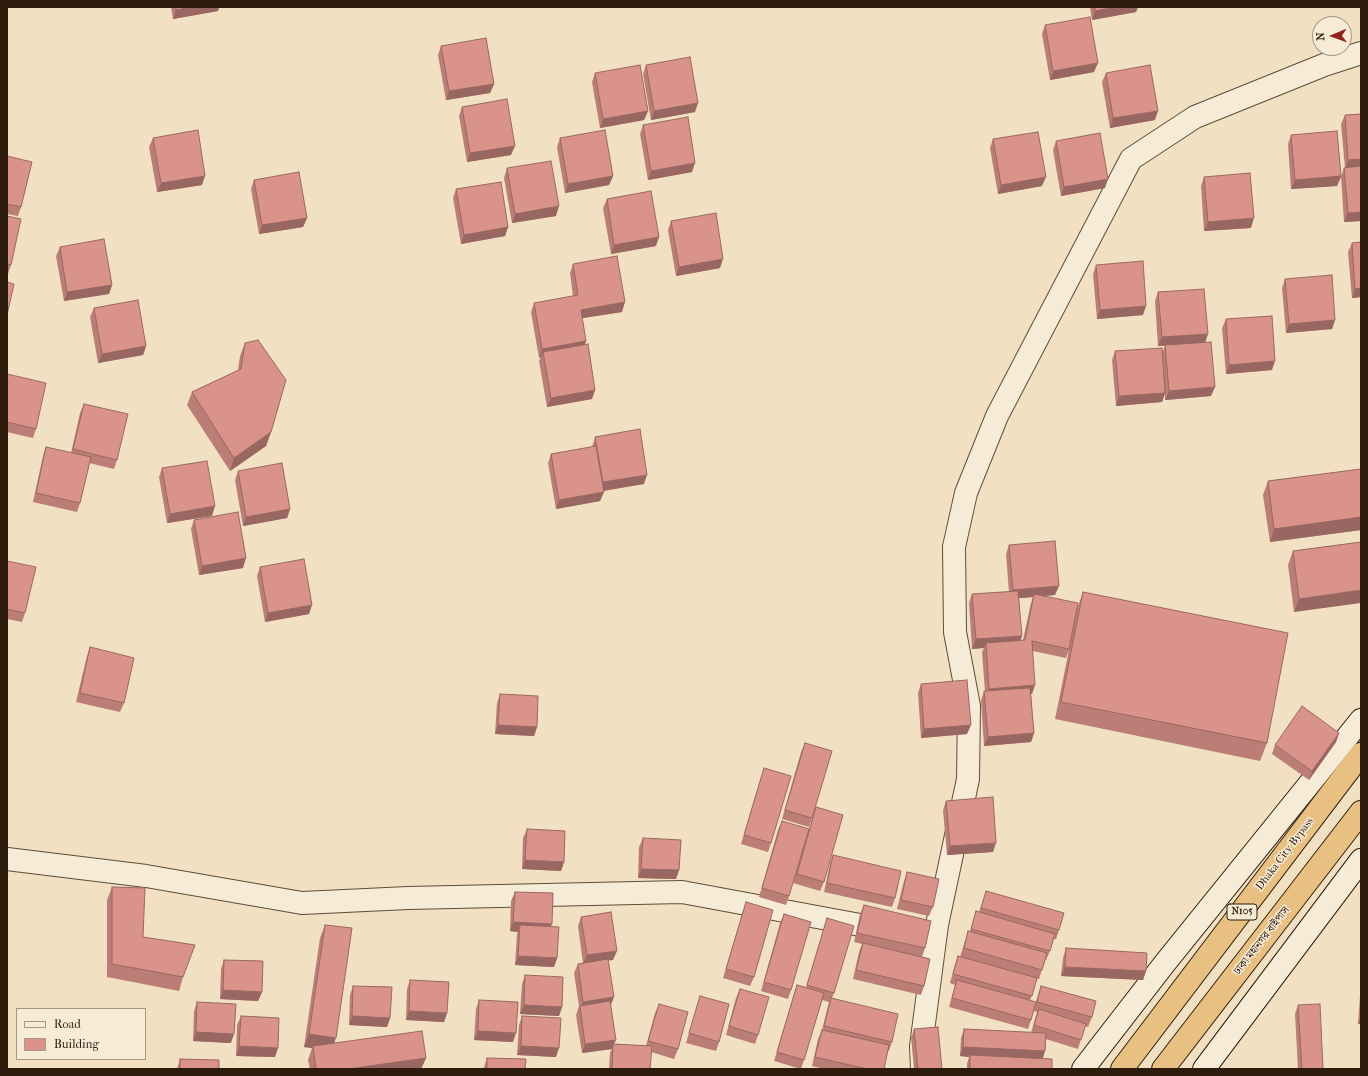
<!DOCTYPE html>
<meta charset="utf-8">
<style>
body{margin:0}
#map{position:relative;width:1368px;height:1076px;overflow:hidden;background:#f1e0c2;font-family:"IM FELL French Canon",serif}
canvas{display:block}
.frame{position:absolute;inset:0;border:8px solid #2d1c0b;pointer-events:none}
.legend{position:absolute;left:16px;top:1008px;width:130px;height:52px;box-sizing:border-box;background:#f6ebd7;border:1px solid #a69885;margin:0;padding:5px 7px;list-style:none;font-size:12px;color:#2d1c0b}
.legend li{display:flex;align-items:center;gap:8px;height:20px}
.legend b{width:20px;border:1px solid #a69885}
.north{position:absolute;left:1312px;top:16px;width:40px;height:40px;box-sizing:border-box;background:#f6ebd7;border:1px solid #a69885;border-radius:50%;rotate:268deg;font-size:11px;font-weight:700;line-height:16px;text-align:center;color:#2d1c0b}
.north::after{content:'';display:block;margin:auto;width:14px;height:18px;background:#8f2418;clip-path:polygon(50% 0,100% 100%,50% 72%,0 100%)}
</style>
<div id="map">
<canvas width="1368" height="1076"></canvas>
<div class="frame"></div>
<ul class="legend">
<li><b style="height:5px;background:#f6ebd7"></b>Road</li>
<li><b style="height:11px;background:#da938a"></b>Building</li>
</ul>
<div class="north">N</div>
</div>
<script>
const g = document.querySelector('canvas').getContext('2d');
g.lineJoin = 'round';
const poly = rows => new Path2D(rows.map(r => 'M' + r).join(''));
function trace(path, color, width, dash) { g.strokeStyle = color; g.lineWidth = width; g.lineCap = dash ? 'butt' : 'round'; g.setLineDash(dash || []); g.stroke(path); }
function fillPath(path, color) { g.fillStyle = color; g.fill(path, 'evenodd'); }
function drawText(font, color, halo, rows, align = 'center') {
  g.font = font + ' "IM FELL French Canon","Noto Serif Bengali",serif'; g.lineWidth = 3; g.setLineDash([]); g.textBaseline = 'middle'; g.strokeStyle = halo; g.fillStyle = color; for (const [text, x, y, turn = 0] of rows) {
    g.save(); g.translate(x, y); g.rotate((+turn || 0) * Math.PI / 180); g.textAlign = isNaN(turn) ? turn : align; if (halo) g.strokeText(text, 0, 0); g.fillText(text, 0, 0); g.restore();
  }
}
const street = poly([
 [7,859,146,876,302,903,408,898,682,892,887,930],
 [922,1069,921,1046,937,925,968,779,969,706,955,632,954,547,966,493,997,416,1131,159,1195,117,1324,65,1361,53]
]);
const secondary = poly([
 [1083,1069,1165,963,1361,720],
 [1204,1069,1361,860]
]);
const highway = poly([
 [1122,1069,1361,754],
 [1163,1069,1361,812]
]);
const wall = poly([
 [171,7,219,7,218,11,173,19],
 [1090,7,1138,7,1136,12,1092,20],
 [1045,25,1094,72,1050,80,1042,34],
 [441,46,494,84,490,93,446,100,438,55],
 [646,65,695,112,651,120,643,74],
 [595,73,648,111,644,120,600,128,592,82],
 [1106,73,1155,120,1110,128,1102,82],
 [462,107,511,155,467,162,459,116],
 [1345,115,1361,221,1344,222,1341,177,1337,186,1291,189,1288,144,1291,135,1341,176,1344,168,1345,168,1341,124],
 [643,125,692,172,648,180,640,134],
 [153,138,202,185,157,192,149,147],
 [560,138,613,176,609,185,565,193,557,147],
 [993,139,1042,186,998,194,990,148],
 [1056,141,1105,188,1061,196,1053,150],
 [7,156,21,207,18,216,7,214],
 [507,168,556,216,512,223,504,178],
 [1204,177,1251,228,1204,231,1201,186],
 [254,180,307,218,303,227,259,234,251,189],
 [456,189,508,227,505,236,461,244,453,198],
 [607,199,656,246,611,254,603,208],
 [7,216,11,265,8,274,7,273],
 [671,221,720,268,676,276,668,230],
 [1361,242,1361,297,1352,298,1348,252,1352,243],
 [60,247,112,285,109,294,64,301,56,256],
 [573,264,622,312,582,318,586,341,585,344,595,390,592,399,547,407,539,361,541,357,539,358,531,312,534,303,573,296,570,273],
 [1096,265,1143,315,1097,319,1093,274],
 [1285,279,1335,320,1332,329,1286,333,1282,288],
 [1158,292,1205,342,1211,396,1165,400,1165,394,1162,402,1116,406,1112,360,1115,351,1162,353,1165,346,1158,346,1155,301],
 [94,308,146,346,143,355,98,363,90,317],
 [1226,319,1272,370,1226,374,1222,328],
 [245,343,271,432,266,446,230,471,187,405,192,392,238,370,240,356],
 [7,374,36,429,33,438,7,432],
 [84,404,117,460,114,469,89,463,80,503,77,512,33,502,43,456,46,447,71,453,80,413],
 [595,437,644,484,604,491,600,501,556,509,548,463,551,454,592,447],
 [162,468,212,516,167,523,159,477],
 [1361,469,1361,530,1270,542,1263,495,1268,481],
 [238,471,290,509,287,518,243,526,235,480],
 [194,520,243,568,199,575,191,529],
 [1361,542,1294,612,1288,565,1293,551],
 [1009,545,1055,595,1044,596,1077,609,1083,592,1267,743,1260,761,1055,719,1069,650,1066,658,1033,651,1032,694,1031,694,1034,733,1031,742,984,746,981,701,984,691,985,691,982,652,984,648,972,649,969,603,972,594,1009,592,1006,554],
 [1033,597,1031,603,1023,640,1020,640,1019,598],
 [7,561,25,613,22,622,7,619],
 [260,567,309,614,265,622,257,576],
 [90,647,124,703,120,712,76,702,87,656],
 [921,684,967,734,921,738,918,693],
 [500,694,537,727,534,736,495,734,497,703],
 [1339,733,1336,742,1309,780,1272,754,1275,745],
 [805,743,812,818,809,827,782,819,801,752],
 [764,768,771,843,768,852,741,844,761,777],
 [946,801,993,852,947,855,943,810],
 [816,807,824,882,820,891,793,883,813,816],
 [782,821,789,896,786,905,759,897,778,830],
 [527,829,564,862,561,871,522,869,523,838],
 [643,838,679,870,676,879,638,878,639,847],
 [833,855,895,898,892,907,824,892,830,864],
 [907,872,933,907,929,916,897,909,904,881],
 [112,887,143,937,183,977,179,991,107,977,107,900],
 [986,891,1059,930,1056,939,1053,939,1050,951,1046,960,1045,960,1039,979,1037,979,1030,1001,1031,1020,1028,1029,949,1007,955,985,950,983,955,965,958,956,960,957,968,931,970,931,976,911,979,912],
 [515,892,551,926,557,958,554,967,515,965,517,934,518,932,510,931,511,901],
 [746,902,754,977,750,986,723,978,743,911],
 [864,905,925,948,922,957,924,986,921,995,853,979,859,952,862,944,854,942,860,914],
 [784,914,791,990,788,999,761,991,780,923],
 [581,917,613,960,608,960,614,997,610,1006,614,1044,646,1046,655,1013,659,1004,678,1049,674,1059,651,1052,650,1069,609,1069,610,1053,612,1049,582,1053,576,1015,579,1006,574,973,578,964,583,963,578,926],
 [827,918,834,993,832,998,892,1042,889,1051,888,1050,884,1069,824,1069,812,1066,818,1039,822,1030,829,1002,822,1000,804,1060,801,1069,774,1061,794,994,797,985,806,987],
 [325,925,334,1043,426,1058,421,1069,310,1069,308,1060,312,1048,304,1047,320,938],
 [1066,948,1146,971,1143,980,1061,976,1063,958],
 [224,960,262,992,258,1001,220,999,221,969],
 [525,975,562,1007,559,1016,520,1014,522,984],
 [410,980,447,1013,444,1022,406,1020,407,989],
 [1361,981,1361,1024,1358,1024],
 [353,986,390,1018,387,1027,349,1025,350,995],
 [1041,986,1092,1017,1088,1027,1085,1026,1078,1049,1046,1039,1045,1051,1042,1059,1052,1069,967,1069,967,1064,969,1057,960,1056,961,1038,964,1029,1031,1033,1037,1012,1033,1011,1038,995],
 [740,989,758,1035,755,1044,726,1035,736,998],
 [700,996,719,1042,716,1051,686,1043,697,1005],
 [479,1000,513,1042,474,1040,476,1009],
 [197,1002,231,1043,193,1041,194,1011],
 [1298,1005,1323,1069,1298,1069,1295,1014],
 [241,1016,275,1057,236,1056,237,1025],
 [522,1016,556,1057,517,1055,519,1025],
 [914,1029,942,1069,914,1069,911,1038],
 [487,1058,525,1069,484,1069,484,1067],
 [180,1059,219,1069,177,1069]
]);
const shadedWall = poly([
 [191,7,219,7,218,11,173,19,176,10],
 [1116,7,1138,7,1136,12,1092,20,1095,11],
 [1098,63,1094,72,1050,80,1053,71],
 [494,84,490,93,446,100,449,91],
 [698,103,695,112,651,120,654,111],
 [648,111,644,120,600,128,603,119],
 [1158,111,1155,120,1110,128,1113,118],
 [515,146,511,155,467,162,470,153],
 [1361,159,1361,168,1345,169,1348,160],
 [695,163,692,172,648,180,651,171],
 [205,176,202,185,157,192,161,183],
 [613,176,609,185,565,193,568,184],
 [1341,176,1337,186,1291,189,1295,180],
 [1046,177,1042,186,998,194,1001,185],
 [1108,179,1105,188,1061,196,1064,187],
 [559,206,556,216,512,223,515,214],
 [1361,212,1361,221,1344,222,1348,213],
 [307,218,303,227,259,234,262,225],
 [1254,218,1251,228,1204,231,1208,222],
 [508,227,505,236,461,244,464,235],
 [659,237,656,246,611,254,614,245],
 [723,259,720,268,676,276,679,267],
 [112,285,109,294,64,301,67,292],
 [1361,288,1361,297,1352,298,1355,289],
 [625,302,622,312,577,319,581,310],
 [1146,306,1143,315,1097,319,1100,310],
 [1335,320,1332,329,1286,333,1289,324],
 [1208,334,1205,343,1158,346,1162,337],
 [586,341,583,350,543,352,541,357,539,358,542,349],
 [146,346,143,355,98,363,102,354],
 [1275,361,1272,370,1226,374,1229,365],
 [1215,387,1211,396,1165,400,1169,391],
 [595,390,592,399,547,407,551,398],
 [1165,393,1162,402,1116,406,1119,396],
 [271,432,266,446,230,471,234,458],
 [647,475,644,484,600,491,603,482],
 [604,492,600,501,556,509,559,500],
 [215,506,212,516,167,523,170,514],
 [290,509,287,518,243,526,246,517],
 [1361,517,1361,530,1270,542,1274,529],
 [246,558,243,568,199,575,202,566],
 [1059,586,1055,595,1033,597,1034,594,1033,597,1009,599,1013,590],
 [1361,590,1361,603,1294,612,1299,599],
 [312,605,309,614,265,622,268,613],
 [1022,636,1019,645,986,643,984,648,972,649,976,639],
 [1035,685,1032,694,986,698,989,689],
 [498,725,537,727,534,736,495,734],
 [971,725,967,734,921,738,924,729],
 [1034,733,1031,742,984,746,988,737],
 [1339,733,1336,742,1309,780,1312,771],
 [996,843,993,852,947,855,950,846],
 [525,860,564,862,561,871,522,869],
 [641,869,679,870,676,879,638,878],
 [513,922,552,924,548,933,520,925,518,932,510,931],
 [617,951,613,960,583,964,587,955],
 [518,956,557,958,554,967,515,965],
 [1065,967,1146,971,1143,980,1061,976],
 [223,990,262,992,258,1001,220,999],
 [614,997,610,1007,580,1011,583,1002],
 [524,1005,562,1007,559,1016,520,1014],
 [409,1011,447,1013,444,1022,406,1020],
 [352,1016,390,1018,387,1027,349,1025],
 [1361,1016,1361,1024,1358,1024],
 [478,1031,516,1033,513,1042,474,1040],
 [196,1032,234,1034,231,1043,193,1041],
 [309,1034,336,1038,331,1051,313,1046,312,1048,304,1047],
 [616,1040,612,1049,582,1053,585,1044],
 [239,1046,278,1048,275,1057,236,1056],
 [521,1046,559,1048,556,1057,517,1055],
 [963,1047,1045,1051,1042,1061,970,1055,969,1057,960,1056],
 [426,1058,421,1069,348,1069]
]);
const building = poly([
 [176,7,191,7,176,10,176,7],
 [1095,7,1116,7,1095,11,1095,7],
 [1090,17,1098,63,1053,71,1045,25,1090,17],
 [486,38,494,84,449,91,441,46,486,38],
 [690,57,698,103,654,111,646,65,690,57],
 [640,65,648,111,603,119,595,73,640,65],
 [1150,65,1158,111,1113,118,1106,73,1150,65],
 [507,99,515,146,470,153,462,107,507,99],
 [1361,114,1361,159,1348,160,1345,115,1361,114],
 [688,117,695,163,651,171,643,125,688,117],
 [198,130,205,176,161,183,153,138,198,130],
 [605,130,613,176,568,184,560,138,605,130],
 [1337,131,1341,176,1295,180,1291,135,1337,131],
 [1038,132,1046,177,1001,185,993,139,1038,132],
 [1100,133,1108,179,1064,187,1056,141,1100,133],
 [7,156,32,162,21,207,7,204,7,156],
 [551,161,559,206,515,214,507,168,551,161],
 [1361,166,1361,212,1348,213,1344,168,1361,166],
 [299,172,307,218,262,225,254,180,299,172],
 [1250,173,1254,218,1208,222,1204,177,1250,173],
 [501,182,508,227,464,235,456,189,501,182],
 [651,191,659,237,614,245,607,199,651,191],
 [716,213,723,259,679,267,671,221,716,213],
 [7,216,21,219,11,265,7,264,7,216],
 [104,239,112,285,67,292,60,247,104,239],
 [1361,242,1361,288,1355,289,1352,243,1361,242],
 [617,256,625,302,581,310,586,341,542,349,534,303,578,295,573,264,617,256],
 [1143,261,1146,306,1100,310,1096,265,1143,261],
 [1332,275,1335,320,1289,324,1285,279,1332,275],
 [7,282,14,284,7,315,7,282],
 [1204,289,1208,334,1162,337,1158,292,1204,289],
 [138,300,146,346,102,354,94,308,138,300],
 [1272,316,1275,361,1229,365,1226,319,1272,316],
 [258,340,286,380,271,432,234,458,192,392,241,369,245,343,258,340],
 [1211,342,1215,387,1169,391,1165,345,1211,342],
 [588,344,595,390,551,398,543,352,588,344],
 [1162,348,1165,393,1119,396,1115,351,1162,348],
 [7,374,46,383,36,429,7,422,7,374],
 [84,404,128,414,117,460,73,449,84,404],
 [640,429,647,475,603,482,595,437,640,429],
 [596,446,604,492,559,500,551,454,596,446],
 [46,447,91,457,80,503,36,493,46,447],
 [207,461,215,506,170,514,162,468,207,461],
 [282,463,290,509,246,517,238,471,282,463],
 [1361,469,1361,517,1274,529,1268,481,1361,469],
 [238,512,246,558,202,566,194,520,238,512],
 [1055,541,1059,586,1013,590,1009,545,1055,541],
 [1361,542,1361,590,1299,599,1293,551,1361,542],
 [304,559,312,605,268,613,260,567,304,559],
 [7,561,36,567,25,613,7,609,7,561],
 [1018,591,1022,636,976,639,972,594,1018,591],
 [1083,592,1288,633,1267,743,1061,702,1083,592],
 [1034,594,1078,603,1069,649,1032,641,1035,685,989,689,986,643,1025,640,1034,594],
 [90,647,134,658,124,703,80,693,90,647],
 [967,680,971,725,924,729,921,684,967,680],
 [1030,688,1034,733,988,737,984,691,1030,688],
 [500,694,538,696,537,727,498,725,500,694],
 [1302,706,1339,733,1312,771,1275,745,1302,706],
 [805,743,832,751,812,818,785,810,805,743],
 [764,768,791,776,771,843,744,835,764,768],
 [993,797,996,843,950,846,946,801,993,797],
 [816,807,843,815,824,882,797,874,816,807],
 [782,821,809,829,789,896,762,888,782,821],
 [527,829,565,831,564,862,525,860,527,829],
 [643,838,681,840,679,870,641,869,643,838],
 [833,855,901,871,895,898,827,883,833,855],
 [907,872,939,879,933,907,901,900,907,872],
 [112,887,145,888,143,937,195,945,183,977,112,964,112,887],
 [986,891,1064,913,1059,930,981,908,986,891],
 [515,892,553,893,552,924,513,922,515,892],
 [746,902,773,910,754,977,726,969,746,902],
 [864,905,931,921,925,948,857,933,864,905],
 [976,911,1055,934,1050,951,971,929,976,911],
 [611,912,617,951,587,955,581,917,611,912],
 [784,914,811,922,791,990,764,982,784,914],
 [827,918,854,926,834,993,807,985,827,918],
 [325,925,352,928,336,1038,309,1034,325,925],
 [520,925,559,927,557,958,518,956,520,925],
 [968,931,1047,953,1042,970,964,948,968,931],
 [863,943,930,959,924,986,856,970,863,943],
 [1066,948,1147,953,1146,971,1065,967,1066,948],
 [958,956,1037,978,1032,996,953,974,958,956],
 [608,959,614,997,583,1002,578,964,608,959],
 [224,960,263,961,262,992,223,990,224,960],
 [525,975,563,977,562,1007,524,1005,525,975],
 [410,980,449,982,447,1013,409,1011,410,980],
 [957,980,1036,1002,1031,1020,952,998,957,980],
 [797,985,824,993,804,1060,777,1052,797,985],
 [353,986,392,987,390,1018,352,1016,353,986],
 [1041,986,1096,1001,1092,1017,1037,1002,1041,986],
 [740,989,769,997,758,1035,729,1026,740,989],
 [700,996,729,1004,719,1042,689,1033,700,996],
 [831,998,898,1014,892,1042,824,1026,831,998],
 [479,1000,518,1002,516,1033,478,1031,479,1000],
 [610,1001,616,1040,585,1044,580,1006,610,1001],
 [197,1002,236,1004,234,1034,196,1032,197,1002],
 [659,1004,688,1012,678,1049,648,1041,659,1004],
 [1320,1004,1323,1069,1302,1069,1298,1005,1320,1004],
 [1039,1009,1086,1024,1081,1040,1034,1025,1039,1009],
 [241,1016,279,1018,278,1048,239,1046,241,1016],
 [522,1016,561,1018,559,1048,521,1046,522,1016],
 [938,1027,942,1069,918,1069,914,1029,938,1027],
 [964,1029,1046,1033,1045,1051,963,1047,964,1029],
 [822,1030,889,1045,884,1069,867,1069,815,1057,822,1030],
 [422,1031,426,1058,348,1069,316,1069,313,1046,422,1031],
 [613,1044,652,1046,650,1069,612,1069,613,1044],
 [970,1055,1052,1059,1052,1069,970,1069,970,1055],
 [487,1058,526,1059,525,1069,487,1069,487,1058],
 [180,1059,219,1060,219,1069,180,1069,180,1059]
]);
const shields = [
 [1242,912,30]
];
const shieldNames = [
 ["N105",1242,912]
];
const streetNames = [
 ["Dhaka City Bypass",1285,854,-53],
 ["ঢাকা মহানগর বাইপাস",1262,941,-52]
];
trace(street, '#5e4d39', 24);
trace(secondary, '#2d1c0b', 24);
trace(highway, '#2d1c0b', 24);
trace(street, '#f6ebd7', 22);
trace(secondary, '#f6ebd7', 22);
trace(highway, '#e8c081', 22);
fillPath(wall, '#bb7e77');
fillPath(shadedWall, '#996761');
fillPath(building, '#da938a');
trace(building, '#996761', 1);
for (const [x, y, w] of shields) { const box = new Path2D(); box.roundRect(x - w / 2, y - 8, w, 16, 3); g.fillStyle = '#f6ebd7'; g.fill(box); trace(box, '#2d1c0b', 1); }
drawText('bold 10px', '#2d1c0b', null, shieldNames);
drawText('11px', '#2d1c0b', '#f6ebd7', streetNames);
</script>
